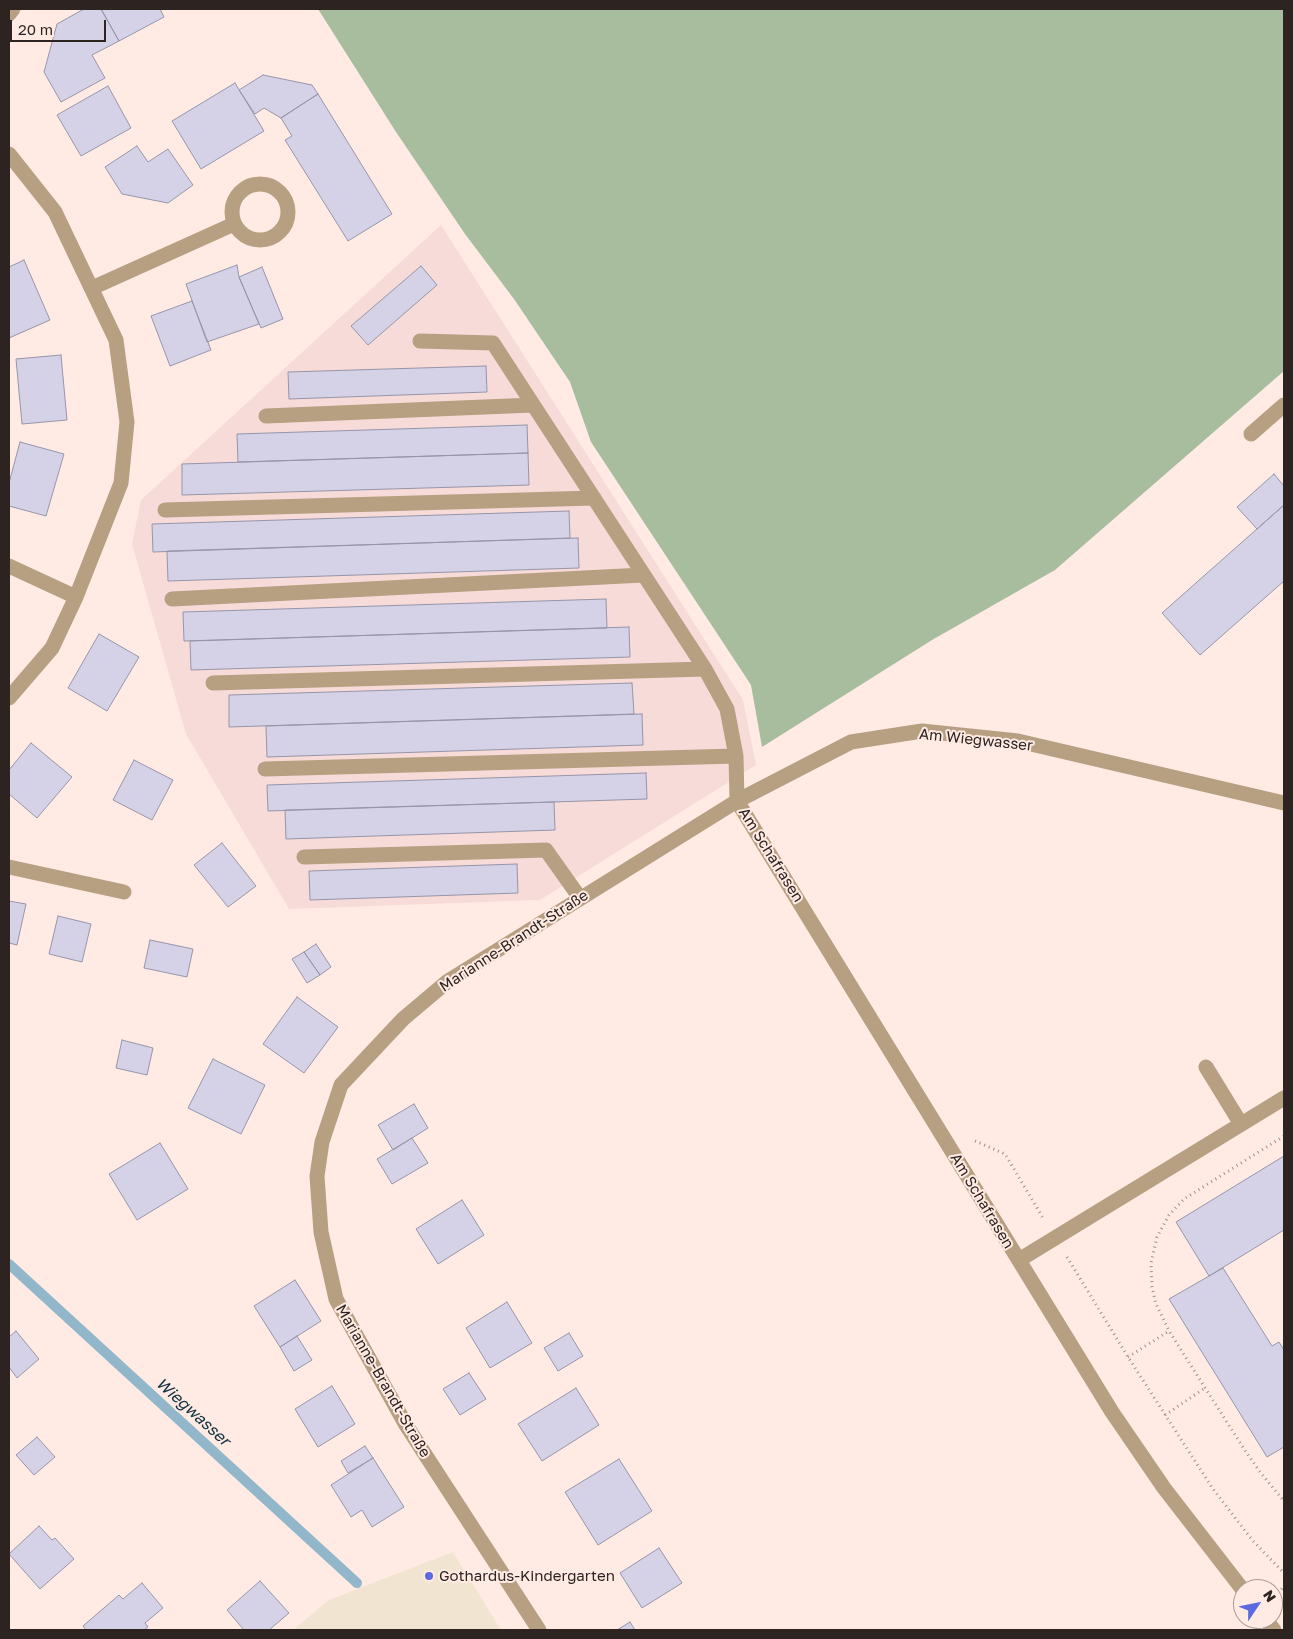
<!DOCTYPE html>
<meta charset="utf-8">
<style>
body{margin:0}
#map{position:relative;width:1293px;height:1639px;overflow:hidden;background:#ffebe4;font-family:"Golos Text",sans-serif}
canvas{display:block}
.frame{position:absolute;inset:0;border:10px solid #2d2421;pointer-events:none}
.north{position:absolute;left:1233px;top:1579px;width:50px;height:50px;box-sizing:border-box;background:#ffebe4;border:1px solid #ab9b96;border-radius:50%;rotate:56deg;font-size:14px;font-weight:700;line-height:20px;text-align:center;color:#2d2421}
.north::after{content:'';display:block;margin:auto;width:18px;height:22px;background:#5c69e0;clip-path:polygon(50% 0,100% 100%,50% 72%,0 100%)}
.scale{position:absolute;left:10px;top:20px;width:96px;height:22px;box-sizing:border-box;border:2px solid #2d2421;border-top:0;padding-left:6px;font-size:15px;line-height:18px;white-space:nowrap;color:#2d2421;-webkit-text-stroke:4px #ffebe4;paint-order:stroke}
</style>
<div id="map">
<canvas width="1293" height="1639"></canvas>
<div class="frame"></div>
<div class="north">N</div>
<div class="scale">20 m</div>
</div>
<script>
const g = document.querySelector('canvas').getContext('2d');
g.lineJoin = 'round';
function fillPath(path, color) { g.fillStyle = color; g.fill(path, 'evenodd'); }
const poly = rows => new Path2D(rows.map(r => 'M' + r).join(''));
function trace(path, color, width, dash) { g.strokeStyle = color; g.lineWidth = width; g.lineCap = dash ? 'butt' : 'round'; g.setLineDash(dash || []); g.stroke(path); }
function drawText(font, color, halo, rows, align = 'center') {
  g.font = font + ' "Golos Text",sans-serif'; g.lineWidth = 4; g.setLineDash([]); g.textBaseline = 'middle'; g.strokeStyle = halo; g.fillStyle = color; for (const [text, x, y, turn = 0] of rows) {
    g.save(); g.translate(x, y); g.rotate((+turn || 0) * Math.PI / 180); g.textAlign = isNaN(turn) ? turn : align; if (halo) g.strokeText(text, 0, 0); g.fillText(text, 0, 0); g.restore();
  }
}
const industrial = poly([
 [441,225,743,700,756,765,540,900,289,909,186,734,132,544,141,500]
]);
const education = poly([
 [453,1552,501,1630,293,1630,329,1600]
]);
const forest = poly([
 [318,9,1284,9,1284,371,1055,570,932,640,762,747,751,685,591,442,570,382,514,299,465,234,396,132]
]);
const stream = poly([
 [9,1264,357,1583]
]);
const building = poly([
 [84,9,101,9,119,41,92,55,105,78,61,102,44,72,57,24,84,9],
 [101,9,160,9,164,17,119,41,101,9],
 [263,75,312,85,318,94,281,118,264,108,255,114,239,90,263,75],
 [235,83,264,131,201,169,172,121,235,83],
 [108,86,131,128,81,156,57,115,108,86],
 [318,94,392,214,348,241,285,140,292,136,281,118,318,94],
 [137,146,148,162,168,149,193,185,168,203,122,194,105,167,137,146],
 [24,260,50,320,9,338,9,267,24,260],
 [237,265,239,277,259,324,207,342,186,284,237,265],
 [421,266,437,285,368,345,351,326,421,266],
 [262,267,283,319,261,328,239,277,262,267],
 [192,301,211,350,170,366,151,316,192,301],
 [61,355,67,420,22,424,16,359,61,355],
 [486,366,487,392,289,399,288,372,486,366],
 [527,425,528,453,238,462,237,434,527,425],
 [20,442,64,454,46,516,9,506,9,483,20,442],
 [528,453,529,485,182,495,182,464,528,453],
 [1274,474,1284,486,1284,505,1257,529,1237,507,1274,474],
 [1284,505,1284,581,1200,655,1162,613,1284,505],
 [569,511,570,538,153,552,152,524,569,511],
 [578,538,579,568,168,581,167,551,578,538],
 [606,599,607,628,184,641,183,612,606,599],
 [629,627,630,657,191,670,190,641,629,627],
 [99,634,139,657,107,711,68,688,99,634],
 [632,683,634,714,229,727,229,695,632,683],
 [642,714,643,745,267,757,266,726,642,714],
 [31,743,72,777,37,818,9,794,9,770,31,743],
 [134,760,173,780,152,820,113,800,134,760],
 [646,773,647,799,268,811,267,785,646,773],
 [554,802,555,830,286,839,285,810,554,802],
 [222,843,256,886,228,907,194,865,222,843],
 [517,864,518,893,310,900,309,871,517,864],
 [9,901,26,904,17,945,9,943,9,901],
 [58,916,91,924,82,962,49,954,58,916],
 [150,940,193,949,187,977,144,968,150,940],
 [316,944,331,967,320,975,304,952,316,944],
 [304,952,320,975,307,983,292,959,304,952],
 [297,997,338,1027,304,1073,263,1044,297,997],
 [122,1040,153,1048,147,1075,116,1068,122,1040],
 [213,1059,265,1085,241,1134,188,1108,213,1059],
 [414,1104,428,1128,393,1150,378,1125,414,1104],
 [412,1138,428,1163,392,1184,377,1159,412,1138],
 [160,1143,188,1189,137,1220,109,1174,160,1143],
 [1284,1156,1284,1230,1209,1276,1176,1222,1284,1156],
 [462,1200,484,1235,438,1264,416,1229,462,1200],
 [1223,1268,1272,1346,1279,1342,1284,1350,1284,1447,1267,1457,1169,1299,1223,1268],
 [295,1280,321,1321,280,1347,254,1306,295,1280],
 [507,1302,532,1343,490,1368,466,1328,507,1302],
 [16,1331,39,1359,17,1378,9,1367,9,1337,16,1331],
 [569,1333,583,1356,558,1371,544,1348,569,1333],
 [297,1336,312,1360,294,1371,280,1347,297,1336],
 [469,1373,486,1399,460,1415,443,1389,469,1373],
 [332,1386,355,1424,318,1447,295,1409,332,1386],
 [576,1388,599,1425,542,1461,518,1424,576,1388],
 [37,1437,55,1457,34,1475,16,1455,37,1437],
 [365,1446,373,1458,348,1473,341,1461,365,1446],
 [373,1458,404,1507,372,1527,362,1510,351,1517,331,1485,373,1458],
 [619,1459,652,1511,598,1545,565,1492,619,1459],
 [39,1526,52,1540,55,1538,74,1559,40,1589,9,1554,39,1526],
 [659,1548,682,1583,642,1608,620,1573,659,1548],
 [260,1581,289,1613,269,1630,244,1630,227,1610,260,1581],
 [142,1583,163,1608,145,1623,148,1627,144,1630,86,1630,83,1626,119,1595,123,1599,142,1583],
 [630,1622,635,1630,617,1630,630,1622]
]);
const path = poly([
 [1284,1136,1184,1199,1169,1215,1157,1237,1151,1263,1152,1287,1156,1304,1169,1331,1244,1449,1260,1472,1284,1501],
 [975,1141,1005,1154,1043,1218],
 [1067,1257,1128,1357,1213,1489,1253,1541,1284,1573],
 [1128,1357,1169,1331],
 [1165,1415,1205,1388],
 [1275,1597,1284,1586]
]);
const minor = poly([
 [9,14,13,9],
 [9,154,55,212,116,340,127,422,121,483,76,597,52,648,9,698],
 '232 212a28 28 0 1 1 56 0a28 28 0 1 1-56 0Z',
 [92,288,234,224],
 [420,341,493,343,705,669,727,709,736,756,737,801],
 [266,416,533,405],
 [1251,434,1284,405],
 [165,510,594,498],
 [9,566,76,597],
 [172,599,643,575],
 [213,683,705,669],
 [265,769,736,756],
 [737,801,1112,1412,1164,1488,1243,1590],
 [304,857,546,850,580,898],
 [9,867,124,892],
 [1206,1067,1241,1124],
 [1019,1260,1284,1098],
 [1265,1619,1274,1630],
 [539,1630,406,1425,336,1299,321,1232,317,1176,322,1142,341,1085,403,1019,448,981,737,801,851,742,922,731,1018,741,1284,803]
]);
const markers = [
 [429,1576,5,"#5c69e0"]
];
const streetNames = [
 ["Am Wiegwasser",976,740,6],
 ["Am Schafrasen",771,855,58],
 ["Marianne-Brandt-Straße",514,941,-33],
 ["Am Schafrasen",982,1201,59],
 ["Marianne-Brandt-Straße",383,1381,60]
];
const poiNames = [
 ["Gothardus-Kindergarten",439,1576]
];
const waterNames = [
 ["Wiegwasser",193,1412,42]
];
fillPath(industrial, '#f6dbd8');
fillPath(education, '#f1e4d0');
fillPath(forest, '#a7bd9e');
trace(stream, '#92b6ca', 10);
fillPath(building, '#d5d2e8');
trace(building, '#9795a9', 1);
trace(path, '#9f908b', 3, [1, 4]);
trace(minor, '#b79f82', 15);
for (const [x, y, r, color] of markers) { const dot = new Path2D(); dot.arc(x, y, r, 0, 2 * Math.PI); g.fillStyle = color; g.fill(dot); trace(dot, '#ffebe4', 2); }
drawText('15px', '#2d2421', '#ffebe4', streetNames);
drawText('15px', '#2d2421', '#ffebe4', poiNames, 'left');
drawText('italic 16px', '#0f3140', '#ffebe4', waterNames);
</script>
